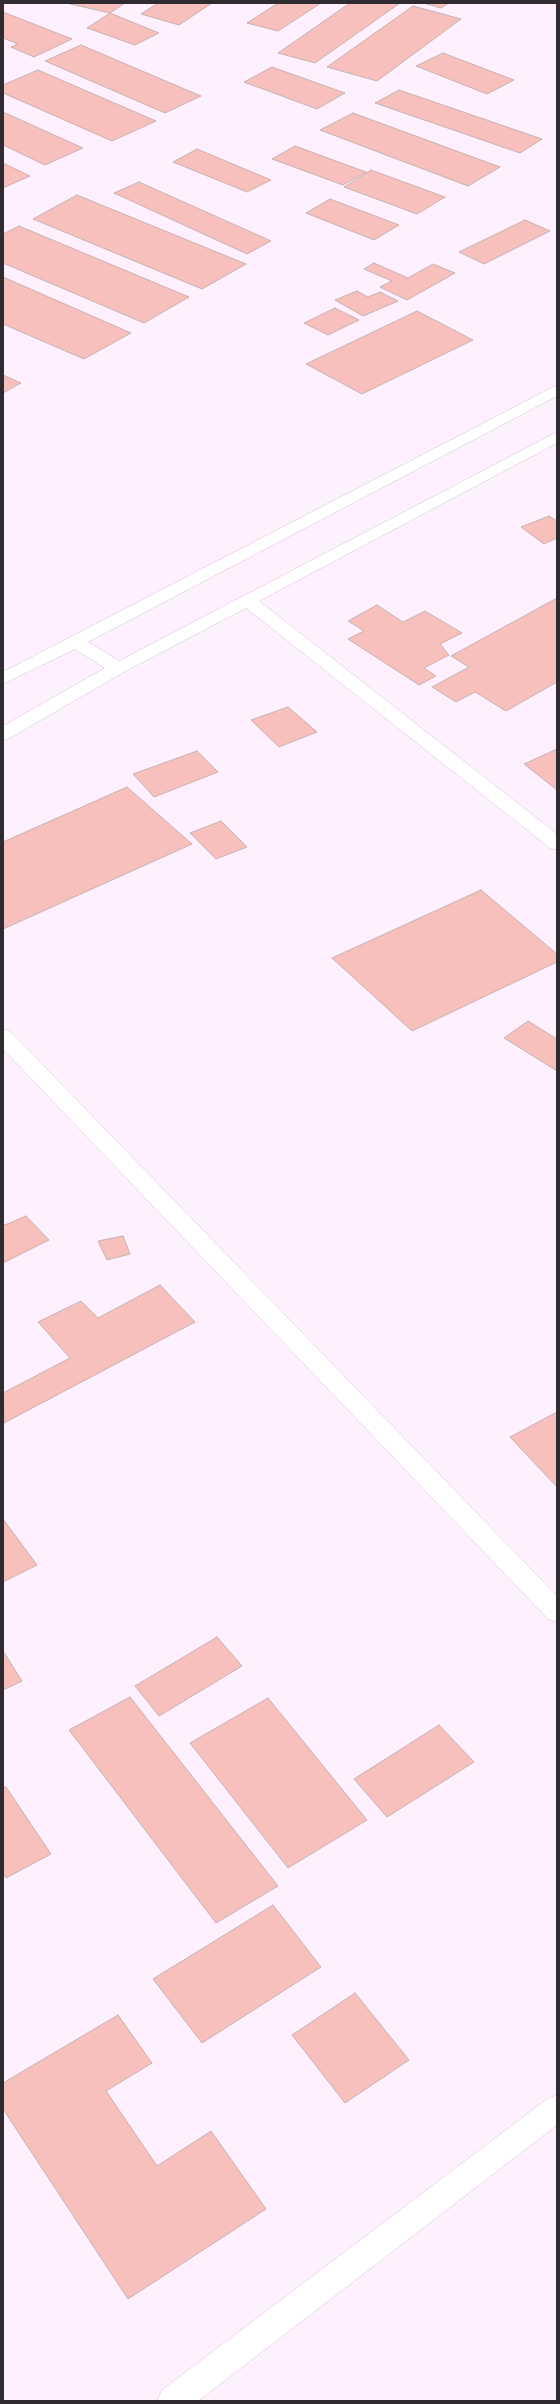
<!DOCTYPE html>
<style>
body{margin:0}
#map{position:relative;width:560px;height:2404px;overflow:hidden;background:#fef0fe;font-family:"PT Sans",sans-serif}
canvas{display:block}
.frame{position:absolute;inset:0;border:4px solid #302b30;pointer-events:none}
</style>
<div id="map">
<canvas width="560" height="2404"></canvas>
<div class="frame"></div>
</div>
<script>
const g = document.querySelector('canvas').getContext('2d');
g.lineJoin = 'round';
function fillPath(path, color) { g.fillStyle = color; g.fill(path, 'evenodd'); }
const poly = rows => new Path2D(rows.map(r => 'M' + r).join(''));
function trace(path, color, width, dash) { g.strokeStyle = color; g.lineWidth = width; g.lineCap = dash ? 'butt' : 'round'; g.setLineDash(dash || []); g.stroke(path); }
const building = poly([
 [66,3,125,3,110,13,66,3],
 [158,3,212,3,179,25,141,14,158,3],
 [278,3,321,3,278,31,247,23,278,3],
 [350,3,400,3,315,63,278,53,350,3],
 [423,3,449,3,441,8,423,3],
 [413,6,461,19,377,81,327,67,413,6],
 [3,12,72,39,34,57,11,47,18,44,3,38,3,12],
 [110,13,159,33,135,45,87,28,110,13],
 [81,45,201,96,165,113,45,61,81,45],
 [443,53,514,80,487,94,416,66,443,53],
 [272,67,345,93,317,109,244,82,272,67],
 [38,70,156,121,112,141,3,93,3,85,38,70],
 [399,90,542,139,520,153,375,103,399,90],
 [3,112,83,148,45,165,3,145,3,112],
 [353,113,500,167,468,186,320,130,353,113],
 [295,146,366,172,343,185,272,159,295,146],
 [197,149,271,180,247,192,173,162,197,149],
 [3,163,30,176,3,188,3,163],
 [371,170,445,197,417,214,344,187,371,170],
 [139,182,271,241,247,254,114,193,139,182],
 [77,195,246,264,202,289,33,219,77,195],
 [330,199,399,225,374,240,306,213,330,199],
 [525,220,550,231,484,264,459,252,525,220],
 [19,226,189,297,144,323,3,263,3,234,19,226],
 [374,263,408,278,433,264,455,273,407,300,380,287,392,281,364,269,374,263],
 [3,277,131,333,84,359,3,324,3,277],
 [357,291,368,297,380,292,398,301,363,316,335,300,357,291],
 [335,308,359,320,328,335,304,323,335,308],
 [417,311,473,340,362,394,306,364,417,311],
 [3,375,21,383,3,393,3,375],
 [549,516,557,521,557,538,544,544,521,527,549,516],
 [557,598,557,682,506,711,475,692,456,702,432,687,469,667,451,656,557,598],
 [377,605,403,622,425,611,462,633,440,644,449,655,424,668,436,676,419,685,348,639,364,631,348,621,377,605],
 [288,707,317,732,279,747,251,720,288,707],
 [557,749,557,790,524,764,557,749],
 [197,751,218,772,154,797,133,774,197,751],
 [127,787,192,844,3,929,3,842,127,787],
 [221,821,247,847,216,859,190,833,221,821],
 [481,890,557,954,557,962,412,1031,332,958,481,890],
 [528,1021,557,1039,557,1071,504,1038,528,1021],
 [26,1216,49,1240,3,1263,3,1223,5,1225,26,1216],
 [123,1236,130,1254,107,1260,98,1241,123,1236],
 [160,1285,195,1322,4,1423,3,1393,70,1358,38,1322,81,1301,98,1318,160,1285],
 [557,1412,557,1487,510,1437,557,1412],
 [3,1519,37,1565,3,1582,3,1519],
 [217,1637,242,1666,159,1716,135,1686,217,1637],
 [3,1651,22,1681,3,1690,3,1651],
 [130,1697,278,1886,216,1923,69,1730,130,1697],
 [268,1698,367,1820,288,1868,190,1743,268,1698],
 [439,1725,474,1762,387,1817,354,1779,439,1725],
 [6,1787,51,1854,6,1878,3,1872,3,1788,6,1787],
 [273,1905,321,1967,202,2043,153,1979,273,1905],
 [355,1993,409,2060,345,2103,292,2035,355,1993],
 [118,2015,152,2063,106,2091,157,2166,211,2131,266,2209,128,2299,3,2109,3,2083,118,2015]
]);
const minor = poly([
 [557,385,557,396,88,642,119,661,557,432,557,443,259,601,557,834,557,850,550,848,246,608,124,672,10,738,3,740,3,726,105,668,75,649,3,684,3,672,557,385],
 [3,1029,10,1031,557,1596,557,1622,548,1619,3,1049,3,1029],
 [557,2095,557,2125,198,2401,157,2401,162,2390,547,2099,557,2095]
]);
fillPath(building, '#f7c0bc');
trace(building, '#c6b2b1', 1);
trace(minor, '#d1c4d1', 1);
fillPath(minor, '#fff');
</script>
